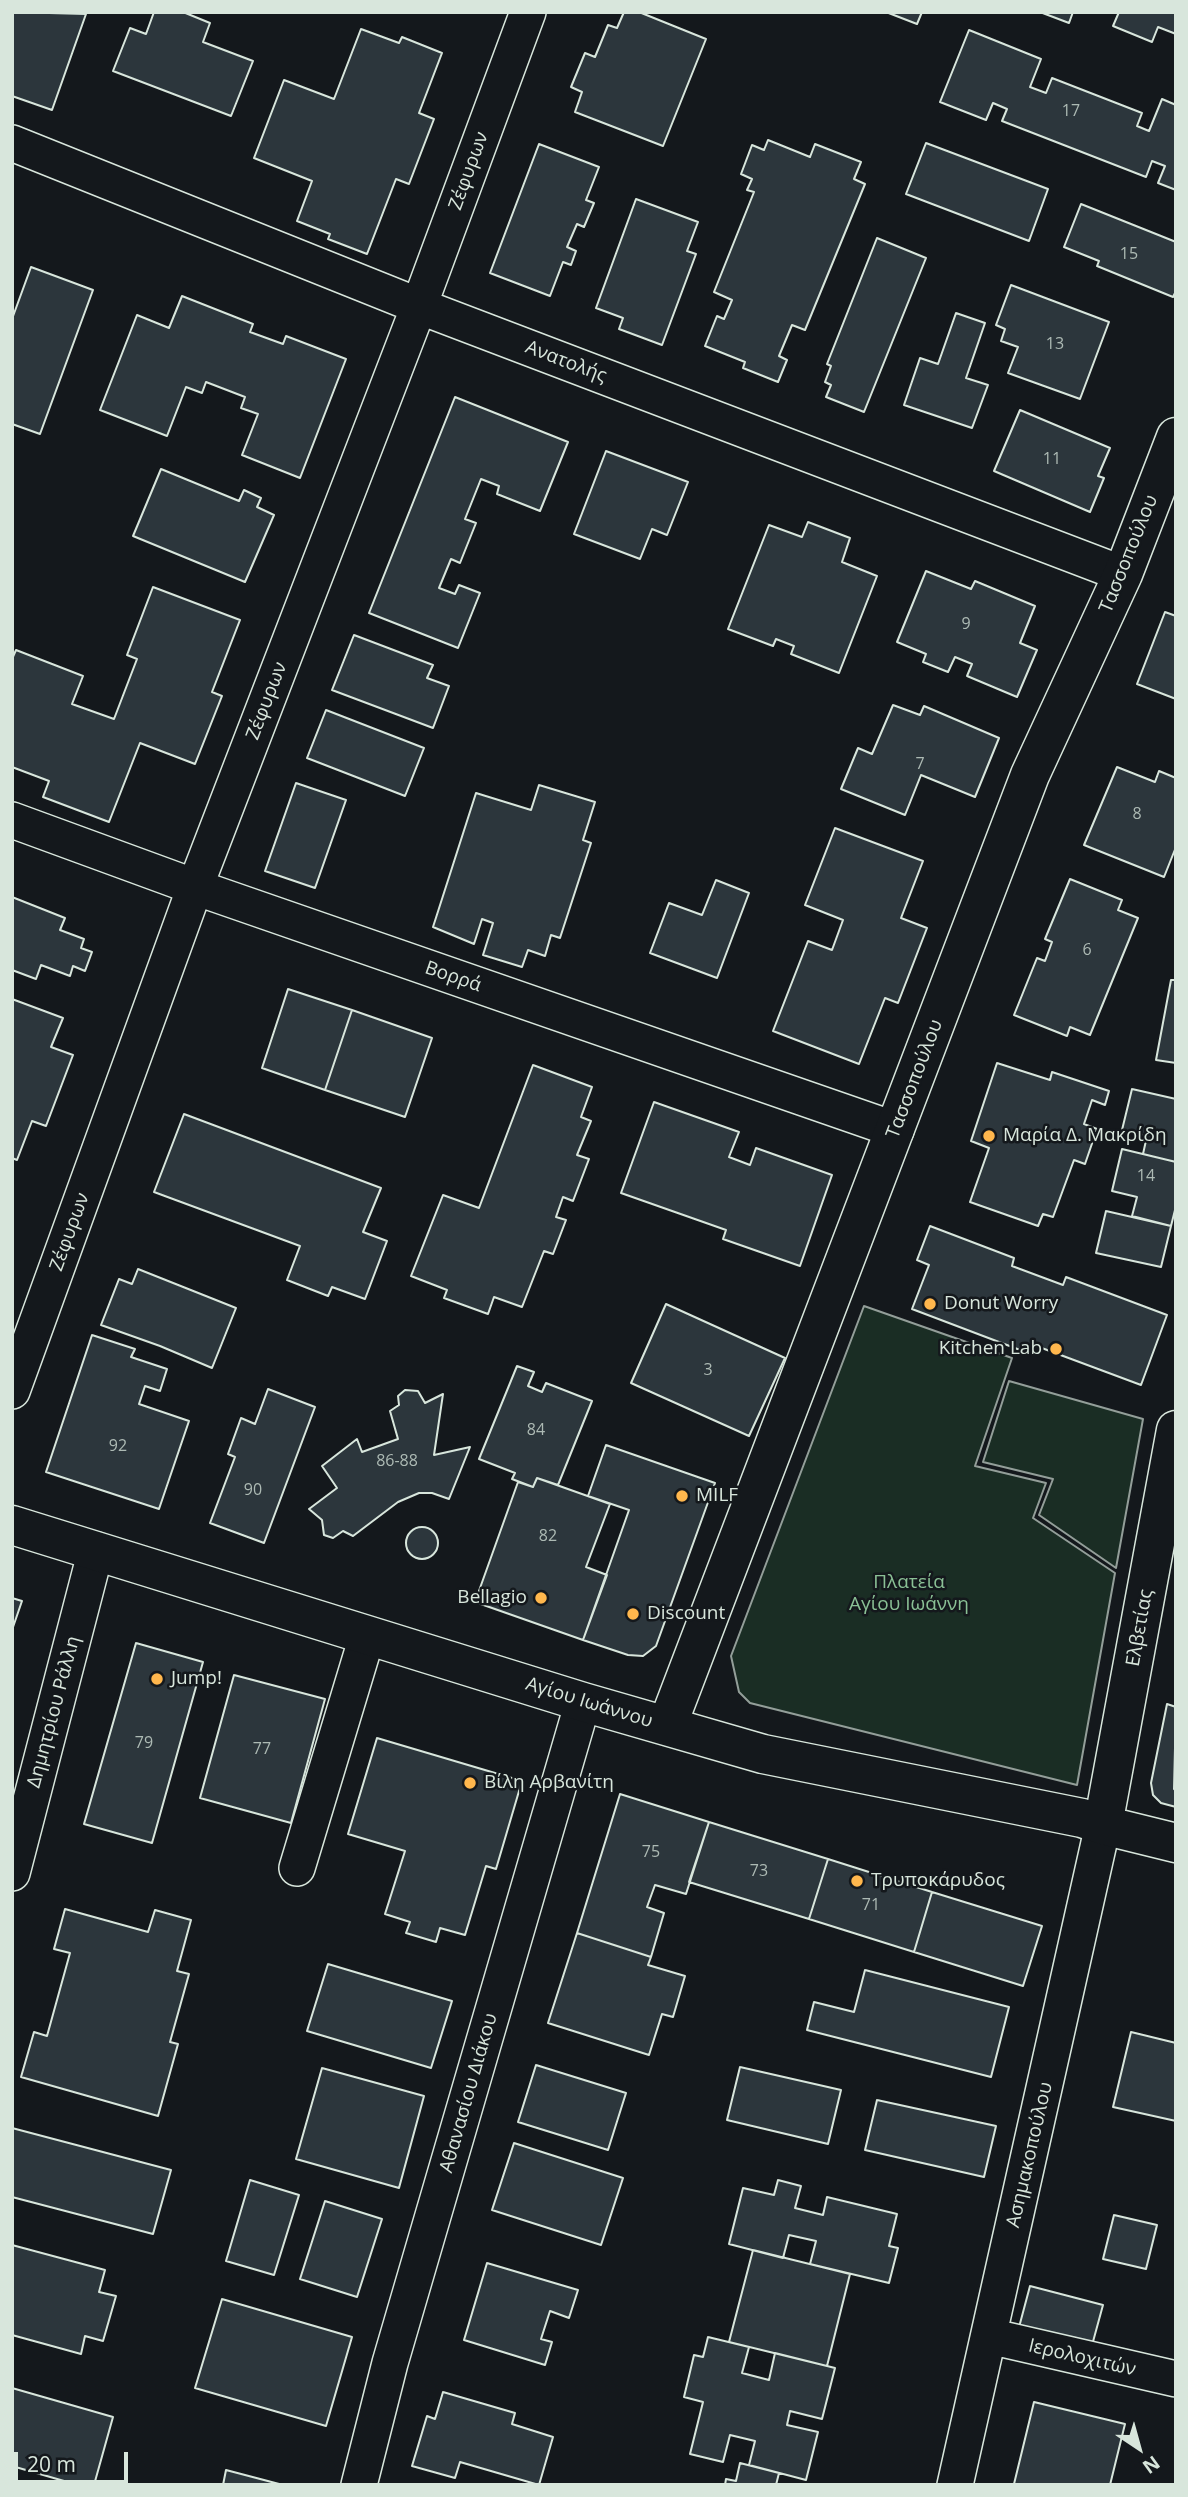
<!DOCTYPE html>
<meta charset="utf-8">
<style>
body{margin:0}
#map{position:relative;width:1188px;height:2497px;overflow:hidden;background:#14181c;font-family:"Open Sans",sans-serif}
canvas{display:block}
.frame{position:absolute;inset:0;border:14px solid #d8e6dc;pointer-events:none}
.north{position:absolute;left:1104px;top:2413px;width:70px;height:70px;-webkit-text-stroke:5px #14181c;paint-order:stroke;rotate:144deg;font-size:19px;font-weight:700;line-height:28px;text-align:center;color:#d8e6dc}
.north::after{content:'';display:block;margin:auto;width:24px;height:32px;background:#d8e6dc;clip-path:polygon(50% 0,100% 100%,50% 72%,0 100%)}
.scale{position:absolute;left:14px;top:2452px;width:114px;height:32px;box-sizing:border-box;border:4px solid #d8e6dc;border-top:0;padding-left:9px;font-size:21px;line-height:24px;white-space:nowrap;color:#d8e6dc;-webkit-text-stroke:5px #14181c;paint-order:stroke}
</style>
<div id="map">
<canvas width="1188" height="2497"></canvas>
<div class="frame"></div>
<div class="north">N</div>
<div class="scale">20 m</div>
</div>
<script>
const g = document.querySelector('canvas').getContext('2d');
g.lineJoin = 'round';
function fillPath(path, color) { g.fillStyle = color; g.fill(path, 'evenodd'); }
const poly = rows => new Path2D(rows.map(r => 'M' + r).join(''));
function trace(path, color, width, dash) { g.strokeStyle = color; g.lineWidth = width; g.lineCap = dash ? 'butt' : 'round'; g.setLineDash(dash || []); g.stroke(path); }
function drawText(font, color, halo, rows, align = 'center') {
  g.font = font + ' "Open Sans",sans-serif'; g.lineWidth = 5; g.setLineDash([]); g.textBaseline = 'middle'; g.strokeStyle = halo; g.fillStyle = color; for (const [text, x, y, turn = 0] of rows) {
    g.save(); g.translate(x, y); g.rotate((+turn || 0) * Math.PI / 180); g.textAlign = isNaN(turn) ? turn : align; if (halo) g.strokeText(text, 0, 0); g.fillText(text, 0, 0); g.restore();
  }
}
const green = poly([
 [864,1306,1012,1358,975,1466,1046,1483,1033,1518,1115,1573,1077,1785,750,1703,739,1692,731,1656,864,1306],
 [1009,1381,1143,1419,1116,1568,1039,1515,1053,1479,983,1462,1009,1381]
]);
const building = poly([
 [12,12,86,14,52,110,12,96,12,12],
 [154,12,183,12,210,23,203,42,253,61,231,116,113,71,130,28,146,34,154,12],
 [624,12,639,12,706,39,663,146,575,112,582,92,571,87,585,53,595,57,608,25,617,28,624,12],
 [886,12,922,12,917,24,886,12],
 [1040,12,1073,12,1069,23,1040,12],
 [1119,12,1176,12,1176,34,1158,27,1152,42,1113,26,1119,12],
 [361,29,399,43,402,37,442,53,419,113,434,119,409,184,396,179,367,254,328,239,330,234,297,221,312,181,254,158,284,80,334,99,361,29],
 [969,30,1041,59,1030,87,1046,93,1052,78,1142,113,1137,126,1149,131,1162,99,1176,105,1176,190,1158,183,1165,166,1152,161,1146,177,1002,121,1007,109,993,103,986,120,940,102,969,30],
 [768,140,810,157,815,144,861,162,854,179,865,184,805,330,792,325,779,356,787,360,778,382,743,368,745,362,705,346,717,316,724,319,732,300,714,292,754,192,747,190,752,179,741,174,752,145,764,150,768,140],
 [926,143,1048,189,1029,241,906,194,926,143],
 [539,144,599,167,586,200,594,203,584,227,577,224,567,247,576,251,571,265,563,262,550,296,490,273,539,144],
 [636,199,698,222,687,251,696,254,662,345,619,329,623,318,596,308,636,199],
 [1081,204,1176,242,1176,291,1173,297,1097,266,1099,261,1064,247,1081,204],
 [877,238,926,258,864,412,826,397,831,385,825,382,831,366,827,364,877,238],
 [31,267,93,290,40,434,12,424,12,319,31,267],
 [1011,285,1109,322,1080,399,1008,373,1018,347,1001,341,1005,329,996,325,1011,285],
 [182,296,253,324,250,332,283,344,286,336,346,359,300,478,242,455,258,414,241,408,245,397,206,382,202,393,186,387,167,436,100,410,137,315,169,328,182,296],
 [956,313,985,323,966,378,988,385,972,428,904,405,920,358,938,364,956,313],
 [455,397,568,442,540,511,497,494,499,486,481,479,465,519,476,523,460,563,451,559,439,588,455,594,459,585,480,593,458,648,369,613,455,397],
 [1020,410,1110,448,1098,476,1104,478,1090,512,994,471,1020,410],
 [606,451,688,482,667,535,652,529,640,559,574,534,606,451],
 [161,469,239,501,244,490,261,498,257,507,274,515,245,582,133,536,161,469],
 [808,522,850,538,842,562,877,576,839,673,791,654,794,646,776,639,773,646,728,629,769,525,802,537,808,522],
 [926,571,971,589,975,581,1035,606,1020,643,1037,650,1017,697,967,676,972,664,955,657,948,672,923,662,926,654,897,642,926,571],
 [153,587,240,620,212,692,222,696,195,764,140,743,109,822,43,797,49,781,12,767,12,659,16,650,83,676,72,704,114,719,137,659,127,655,153,587],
 [1165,612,1176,616,1176,699,1137,684,1165,612],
 [354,635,433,665,427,678,449,686,433,728,332,690,354,635],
 [893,705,920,715,924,706,999,738,975,797,921,775,905,815,841,789,858,748,872,754,893,705],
 [326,710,424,748,405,796,307,758,326,710],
 [1117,767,1155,782,1159,771,1176,778,1176,847,1164,877,1084,845,1117,767],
 [296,783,346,800,315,888,265,871,296,783],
 [539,785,595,802,583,840,591,843,560,938,551,935,545,956,528,950,522,967,483,955,493,923,482,919,474,944,433,927,476,793,531,810,539,785],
 [835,828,923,861,901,918,927,928,898,1003,885,998,859,1064,773,1031,808,941,832,950,843,920,805,905,835,828],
 [1070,879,1122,900,1118,910,1138,918,1090,1035,1070,1027,1067,1036,1014,1015,1037,958,1045,961,1052,942,1045,939,1070,879],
 [716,880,749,893,717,978,650,953,669,903,702,915,716,880],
 [12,897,65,918,60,930,84,939,81,948,92,952,85,971,73,966,70,976,41,965,36,979,12,970,12,897],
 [1171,980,1176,980,1176,1063,1156,1060,1171,980],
 [288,989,352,1010,325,1090,262,1068,288,989],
 [12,999,63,1018,51,1047,73,1055,46,1126,32,1121,17,1160,12,1158,12,999],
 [352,1010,432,1038,405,1117,325,1090,352,1010],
 [997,1063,1050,1080,1052,1072,1109,1091,1105,1105,1092,1100,1084,1124,1097,1129,1085,1164,1074,1160,1053,1217,1043,1214,1038,1226,970,1202,989,1148,971,1141,997,1063],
 [533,1065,592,1087,581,1117,591,1121,577,1155,589,1159,573,1201,563,1197,556,1217,566,1220,553,1254,544,1251,522,1307,494,1297,488,1314,444,1298,447,1290,411,1276,443,1195,479,1208,533,1065],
 [1132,1089,1176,1099,1176,1162,1143,1154,1147,1136,1122,1130,1132,1089],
 [654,1102,739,1132,729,1157,750,1165,756,1148,832,1175,800,1266,723,1239,726,1230,621,1193,654,1102],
 [184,1114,381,1188,363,1232,387,1241,365,1299,332,1287,328,1296,287,1280,300,1246,154,1192,184,1114],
 [1122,1149,1176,1162,1176,1206,1171,1226,1132,1216,1137,1197,1112,1191,1122,1149],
 [1106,1211,1171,1226,1161,1267,1096,1253,1106,1211],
 [930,1226,1014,1258,1012,1266,1063,1285,1066,1277,1167,1315,1141,1385,1031,1344,1028,1353,912,1309,929,1265,917,1260,930,1226],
 [138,1269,236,1308,212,1368,160,1346,101,1325,119,1279,132,1284,138,1269],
 [666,1304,785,1358,749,1436,631,1383,666,1304],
 [92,1335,135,1349,131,1357,167,1369,160,1391,145,1386,139,1404,189,1421,159,1509,46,1472,92,1335],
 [517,1366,534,1372,528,1386,542,1392,546,1383,592,1401,558,1485,537,1478,533,1487,512,1479,515,1473,479,1459,517,1366],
 [268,1389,315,1407,264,1543,210,1523,235,1457,228,1454,241,1418,255,1424,268,1389],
 [405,1390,418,1391,425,1403,443,1394,434,1455,470,1447,449,1499,432,1493,419,1493,398,1502,353,1536,343,1531,333,1538,324,1535,322,1520,309,1509,337,1488,322,1466,357,1439,362,1452,398,1439,390,1411,399,1405,398,1396,405,1390],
 [606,1445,715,1483,656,1646,643,1656,628,1655,583,1640,629,1510,588,1496,606,1445],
 [537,1478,610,1504,586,1567,607,1575,583,1640,475,1602,518,1482,533,1487,537,1478],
 '406 1543a16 16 0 1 1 32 0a16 16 0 1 1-32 0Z',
 [12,1598,22,1601,12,1630,12,1598],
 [136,1643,203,1662,152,1843,84,1824,136,1643],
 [234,1675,325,1699,291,1823,200,1798,234,1675],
 [1167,1704,1176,1707,1174,1789,1176,1790,1176,1807,1161,1803,1153,1795,1151,1783,1167,1704],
 [377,1738,522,1781,496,1869,486,1866,465,1935,440,1928,436,1942,406,1933,410,1922,385,1914,405,1851,348,1834,377,1738],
 [620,1794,709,1822,686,1894,655,1885,647,1907,664,1913,651,1957,577,1933,620,1794],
 [709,1822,828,1859,809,1919,689,1882,709,1822],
 [828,1859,932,1892,914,1952,809,1919,828,1859],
 [932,1892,1042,1926,1023,1986,914,1952,932,1892],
 [65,1909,148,1932,155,1910,191,1920,177,1971,189,1974,170,2042,178,2044,158,2116,21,2077,34,2032,47,2036,70,1953,54,1949,65,1909],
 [577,1933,651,1957,648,1965,685,1976,673,2017,662,2014,649,2055,548,2023,577,1933],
 [328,1964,452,2001,431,2068,307,2031,328,1964],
 [865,1970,1009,2007,991,2077,807,2030,814,2002,854,2012,865,1970],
 [1131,2032,1176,2043,1176,2121,1113,2107,1131,2032],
 [536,2065,626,2093,608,2150,518,2122,536,2065],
 [740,2067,841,2090,828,2144,727,2120,740,2067],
 [322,2068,424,2096,399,2188,296,2159,322,2068],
 [877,2100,996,2126,984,2177,865,2150,877,2100],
 [12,2128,171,2170,153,2234,12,2197,12,2128],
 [514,2143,623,2178,601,2245,492,2210,514,2143],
 [250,2180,299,2195,274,2275,226,2261,250,2180],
 [778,2180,801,2186,795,2208,823,2215,827,2197,897,2214,889,2246,898,2248,889,2283,810,2264,816,2241,789,2235,783,2258,729,2244,743,2188,774,2195,778,2180],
 [325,2201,382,2219,357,2297,300,2279,325,2201],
 [1114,2215,1157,2225,1146,2269,1103,2259,1114,2215],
 [12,2245,105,2270,99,2292,116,2296,103,2341,85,2336,81,2354,12,2335,12,2245],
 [753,2250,850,2274,827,2366,729,2342,753,2250],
 [487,2263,578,2290,569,2318,550,2311,541,2339,552,2342,545,2365,464,2340,487,2263],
 [1030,2286,1103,2305,1091,2349,1018,2331,1030,2286],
 [222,2299,352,2337,326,2426,195,2388,222,2299],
 [708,2337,749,2347,742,2373,769,2380,775,2353,835,2368,822,2419,790,2411,787,2425,818,2432,806,2480,749,2465,755,2441,730,2435,723,2462,690,2454,703,2402,684,2397,694,2355,703,2357,708,2337],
 [12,2388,113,2417,94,2485,78,2485,12,2466,12,2388],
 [443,2392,515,2413,512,2424,553,2437,539,2485,460,2462,455,2478,412,2466,427,2416,435,2419,443,2392],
 [1034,2402,1125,2424,1110,2485,1014,2484,1034,2402],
 [740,2463,779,2473,776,2485,725,2485,726,2479,736,2481,740,2463],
 [226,2470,283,2485,223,2485,226,2470]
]);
const street = poly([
 [12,143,419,306,1123,574],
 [12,820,195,887,896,1130],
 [12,1391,195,887,419,306,528,12],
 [297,1868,362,1653],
 [12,1873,96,1550],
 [989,2336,1176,2379],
 [359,2485,390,2363,583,1702],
 [955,2485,1103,1825]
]);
const secondary = poly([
 [12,1525,583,1702,763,1754,1082,1818,1103,1825,1176,1843],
 [667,1726,1030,775,1123,574,1176,437],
 [1103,1825,1176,1430]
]);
const markers = [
 [989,1136,7,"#ffb74d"],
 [930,1304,7,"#ffb74d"],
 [1056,1349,7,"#ffb74d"],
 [682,1496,7,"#ffb74d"],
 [541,1598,7,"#ffb74d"],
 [633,1614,7,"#ffb74d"],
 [157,1679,7,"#ffb74d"],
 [470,1783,7,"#ffb74d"],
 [857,1881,7,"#ffb74d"]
];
const numberNames = [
 ["17",1071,111],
 ["15",1129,254],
 ["13",1055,344],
 ["11",1052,459],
 ["9",966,624],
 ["7",920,764],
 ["8",1137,814],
 ["6",1087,950],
 ["14",1146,1176],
 ["3",708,1370],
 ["84",536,1430],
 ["92",118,1446],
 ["86-88",397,1461],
 ["90",253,1490],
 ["82",548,1536],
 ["79",144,1743],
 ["77",262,1749],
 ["75",651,1852],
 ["73",759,1871],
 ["71",871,1905]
];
const streetNames = [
 ["Ζέφυρων",469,171,-70],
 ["Ανατολής",566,362,21],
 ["Τασσοπούλου",1129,554,-68],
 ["Ζέφυρων",267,701,-69],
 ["Βορρά",453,977,19],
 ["Τασσοπούλου",915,1079,-69],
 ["Ζέφυρων",70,1232,-70],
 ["Ελβετίας",1140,1628,-80],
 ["Αγίου Ιωάννου",589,1703,17],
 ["Δημητρίου Ράλλη",54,1712,-75],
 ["Αθανασίου Διάκου",469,2093,-74],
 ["Ασημακοπούλου",1030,2155,-77],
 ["Ιερολοχιτών",1082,2358,13]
];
const poiNames = [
 ["Μαρία Δ. Μακρίδη",1003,1136],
 ["Donut Worry",944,1304],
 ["Kitchen Lab",1042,1349,"right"],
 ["MILF",696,1496],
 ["Bellagio",527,1598,"right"],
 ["Discount",647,1614],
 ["Jump!",171,1679],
 ["Βίλη Αρβανίτη",484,1783],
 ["Τρυποκάρυδος",871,1881]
];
const parkNames = [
 ["Πλατεία",909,1583],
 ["Αγίου Ιωάννη",909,1605]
];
fillPath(green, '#1a2d24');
trace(green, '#939e99', 2);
fillPath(building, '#2c363c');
trace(building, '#d8e6dc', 2);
trace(street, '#d8e6dc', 38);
trace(secondary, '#d8e6dc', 41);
trace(street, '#14181c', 35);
trace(secondary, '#14181c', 38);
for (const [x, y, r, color] of markers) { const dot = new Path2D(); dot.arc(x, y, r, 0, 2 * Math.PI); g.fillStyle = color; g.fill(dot); trace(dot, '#14181c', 2.5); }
drawText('16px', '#adbab4', null, numberNames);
drawText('19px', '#d8e6dc', '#14181c', streetNames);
drawText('19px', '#d8e6dc', '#14181c', poiNames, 'left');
drawText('19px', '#8ac095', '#14181c', parkNames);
</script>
